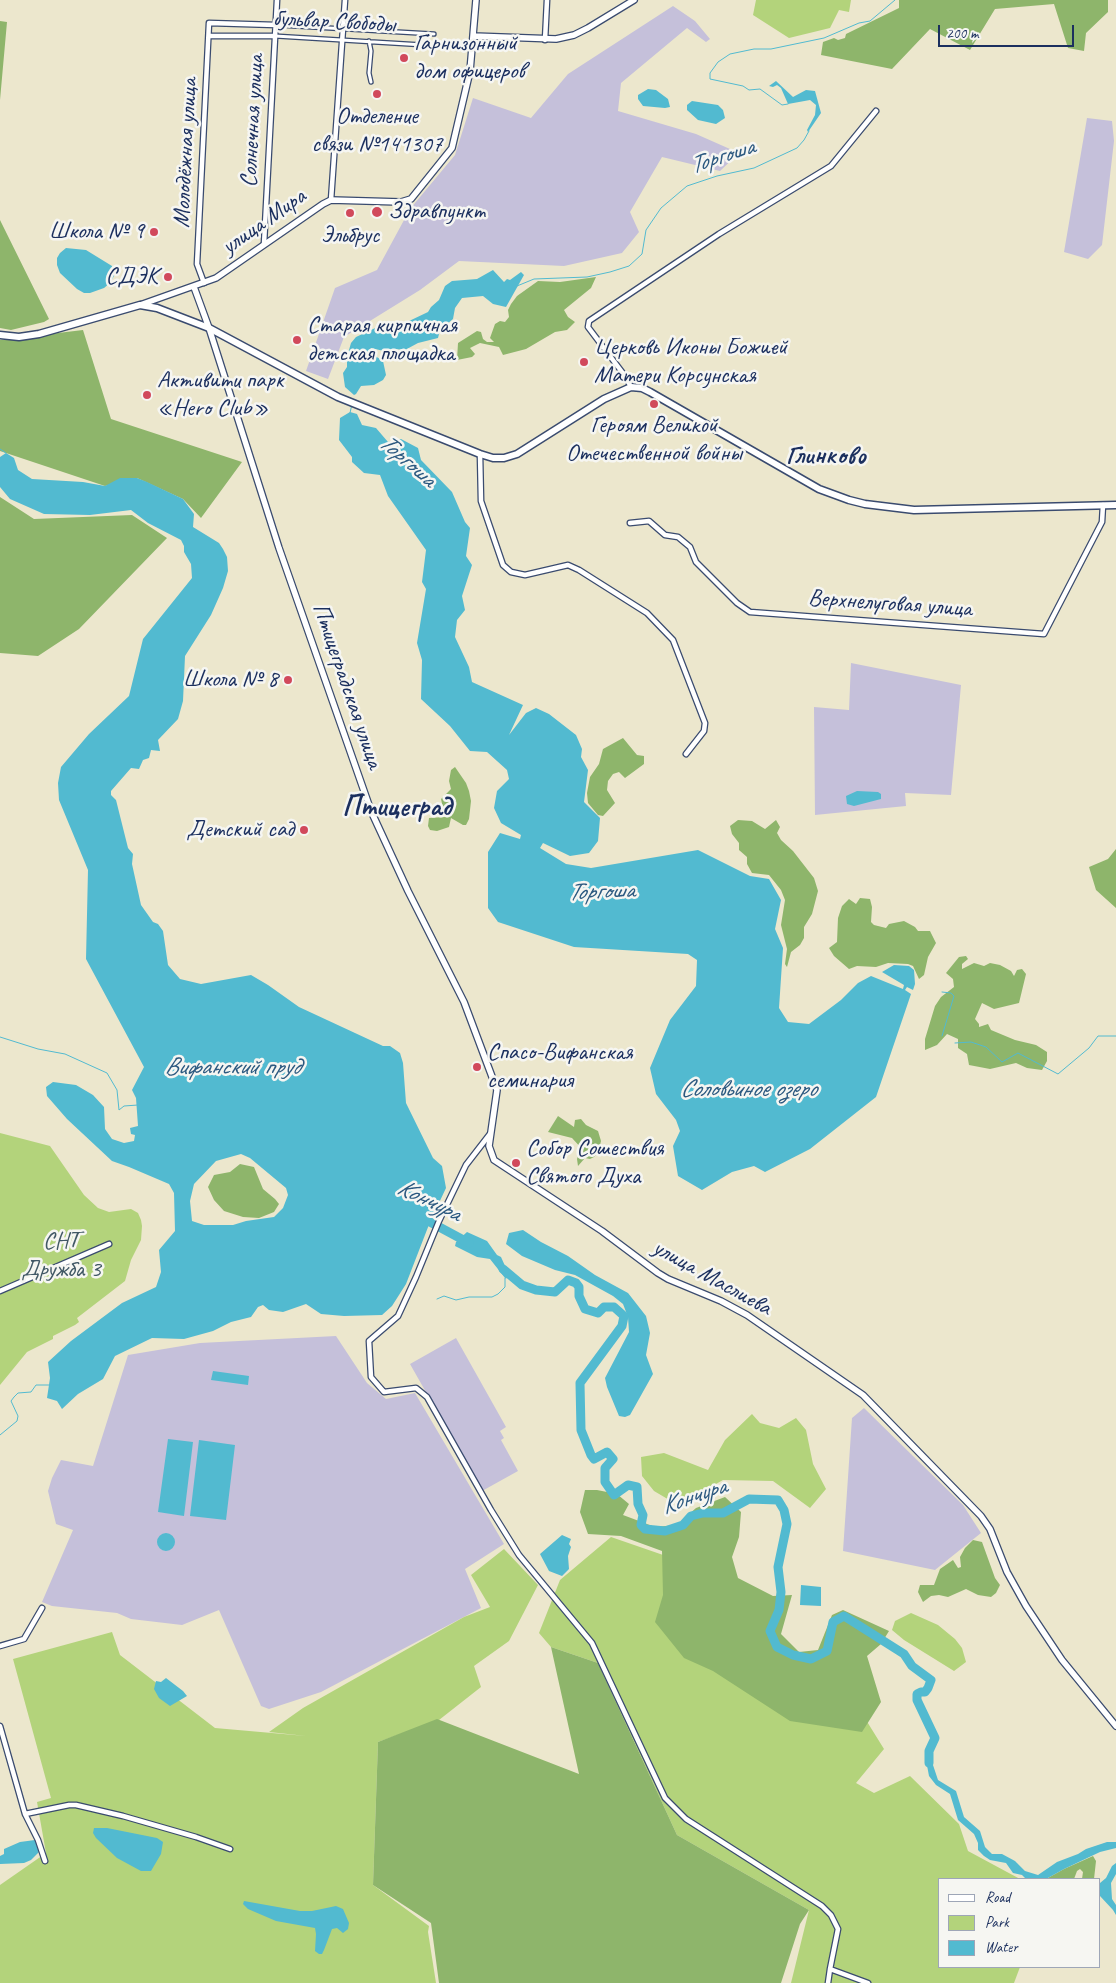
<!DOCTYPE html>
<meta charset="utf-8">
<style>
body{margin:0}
#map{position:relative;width:1116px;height:1983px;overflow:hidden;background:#ece7cd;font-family:Caveat,sans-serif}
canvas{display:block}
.legend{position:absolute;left:938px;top:1878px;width:162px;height:90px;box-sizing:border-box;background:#f6f6f2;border:1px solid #9ea6b7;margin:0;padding:6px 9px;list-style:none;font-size:15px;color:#1b2f5e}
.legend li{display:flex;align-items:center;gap:10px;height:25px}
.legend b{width:25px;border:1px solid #9ea6b7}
.scale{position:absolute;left:938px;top:25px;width:136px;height:22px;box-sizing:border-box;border:2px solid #1b2f5e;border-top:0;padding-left:6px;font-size:15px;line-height:18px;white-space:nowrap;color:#1b2f5e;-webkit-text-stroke:4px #f6f6f2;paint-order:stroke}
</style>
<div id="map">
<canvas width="1116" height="1983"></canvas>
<ul class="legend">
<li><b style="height:6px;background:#fff"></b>Road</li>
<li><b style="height:14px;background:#b3d37b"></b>Park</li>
<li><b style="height:14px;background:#52bad0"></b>Water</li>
</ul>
<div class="scale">200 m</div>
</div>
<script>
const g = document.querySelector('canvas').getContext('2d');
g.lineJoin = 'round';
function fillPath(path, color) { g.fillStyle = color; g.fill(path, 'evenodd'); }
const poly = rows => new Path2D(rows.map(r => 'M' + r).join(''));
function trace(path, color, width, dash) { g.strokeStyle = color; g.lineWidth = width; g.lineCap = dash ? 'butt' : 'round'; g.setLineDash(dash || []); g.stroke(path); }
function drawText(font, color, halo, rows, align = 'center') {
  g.font = font + ' Caveat,sans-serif'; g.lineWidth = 5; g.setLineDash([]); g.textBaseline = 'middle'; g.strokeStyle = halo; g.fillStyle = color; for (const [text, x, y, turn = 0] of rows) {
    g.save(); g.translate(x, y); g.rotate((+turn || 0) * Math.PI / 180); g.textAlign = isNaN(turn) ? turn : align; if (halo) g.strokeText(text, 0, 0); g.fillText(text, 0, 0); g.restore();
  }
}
const industrial = poly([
 [673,6,695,21,710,39,706,42,687,28,621,83,618,111,696,134,739,153,720,171,662,157,630,212,639,232,622,253,564,266,459,261,420,290,344,337,328,379,306,371,335,288,377,270,410,209,455,155,473,98,531,118,568,74],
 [1087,118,1112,121,1114,141,1102,245,1088,259,1064,252],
 [851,663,961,685,951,795,905,793,906,806,815,815,814,707,849,710],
 [336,1336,367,1383,386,1399,415,1393,504,1544,465,1569,481,1608,321,1692,269,1709,261,1706,219,1610,182,1625,131,1619,117,1613,52,1606,42,1602,73,1530,56,1524,48,1491,52,1478,61,1460,93,1466,128,1355,200,1343],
 [456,1338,506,1427,500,1431,504,1438,501,1440,518,1471,482,1491,410,1364],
 [864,1408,963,1505,981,1533,935,1570,843,1551,852,1418]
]);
const green = poly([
 [756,0,851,0,849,12,839,10,830,28,789,38,753,15],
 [0,1133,50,1146,84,1195,98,1208,109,1212,131,1209,138,1213,141,1220,142,1226,141,1240,131,1260,125,1281,77,1318,79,1322,75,1325,53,1336,53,1339,27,1352,0,1385],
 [752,1414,760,1423,779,1428,796,1418,806,1430,813,1464,826,1489,810,1508,773,1481,723,1480,700,1493,671,1501,654,1491,642,1476,641,1457,664,1453,708,1470,725,1440],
 [611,1537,666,1556,866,1720,884,1749,856,1783,874,1793,910,1776,959,1824,968,1851,1020,1879,940,1879,940,1967,1020,1967,1014,1983,791,1983,809,1910,677,1835,598,1663,551,1647,539,1633,560,1580],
 [504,1549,538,1585,509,1641,474,1666,481,1687,439,1720,378,1742,373,1885,429,1926,428,1932,436,1983,0,1983,0,1885,46,1853,37,1802,51,1798,13,1659,112,1632,120,1655,215,1728,306,1736,269,1732,303,1708,464,1617,490,1607,471,1575],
 [911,1613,938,1625,955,1639,962,1648,966,1662,954,1671,904,1640,892,1630,895,1621]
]);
const forest = poly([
 [899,0,1108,0,1108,12,1086,33,1084,51,1068,48,1054,4,995,9,970,50,930,29,892,69,821,55,823,42,834,38,838,40,845,38,846,34,899,8],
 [0,21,7,22,0,100],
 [0,220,49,319,44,322,11,330,0,328],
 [596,277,591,288,564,310,568,317,575,322,567,330,555,332,526,349,503,355,499,347,480,343,470,348,475,354,472,357,457,360,458,343,477,331,481,332,483,339,487,342,494,342,490,338,495,324,500,321,505,322,509,317,508,310,511,304,517,296,538,281,560,282],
 [83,330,111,419,242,462,201,518,183,499,137,478,105,486,0,451,0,340],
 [0,497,34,519,132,515,167,538,79,629,38,656,0,653],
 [623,738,637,755,644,756,644,764,625,778,619,772,613,774,608,781,607,790,615,803,603,816,598,815,588,803,587,793,590,777,599,764,603,749],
 [455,767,466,783,469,791,471,801,469,819,466,825,463,825,451,818,449,827,437,831,430,830,428,826,429,818,445,817,441,799,451,789,449,781,451,770],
 [738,820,752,821,765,829,776,820,780,827,777,833,781,840,793,851,814,878,818,891,812,914,804,927,804,938,800,945,791,952,787,967,785,964,787,949,781,925,785,900,781,890,769,875,752,873,747,864,747,857,739,850,739,843,732,834,730,826],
 [1116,849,1116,908,1096,890,1089,867,1108,859],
 [860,898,870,899,872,907,871,922,874,925,886,928,889,924,904,921,915,927,918,931,930,931,936,943,928,957,924,975,919,979,913,966,908,964,888,963,876,967,857,966,849,969,834,956,829,948,837,942,838,918,842,906,849,899,856,904],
 [966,956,968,959,962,964,962,969,974,963,984,966,990,963,1000,965,1011,971,1014,976,1017,970,1022,969,1026,974,1019,1003,994,1009,982,1003,975,1019,979,1024,979,1027,988,1024,991,1030,1015,1040,1036,1045,1047,1052,1047,1061,1042,1070,1027,1068,1016,1063,990,1069,969,1065,967,1054,958,1048,958,1039,947,1034,937,1045,925,1050,925,1039,935,1006,941,997,954,987,953,979,946,973,959,957],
 [558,1116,574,1127,575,1120,581,1119,586,1125,598,1131,601,1141,598,1153,594,1157,590,1159,585,1158,578,1166,577,1159,579,1153,583,1150,572,1138,548,1132],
 [240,1164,254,1167,263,1189,275,1199,279,1204,274,1212,259,1218,243,1217,224,1211,214,1200,208,1187,214,1175,230,1172],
 [585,1490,597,1490,617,1494,629,1504,623,1515,655,1527,677,1525,696,1508,725,1497,741,1512,739,1537,732,1557,738,1578,773,1596,792,1595,781,1634,799,1652,818,1650,832,1615,843,1610,889,1631,881,1644,867,1656,881,1702,862,1732,790,1721,713,1671,684,1658,655,1622,663,1595,662,1551,621,1536,588,1534,580,1512],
 [973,1540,982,1542,995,1578,1000,1585,996,1593,991,1597,978,1595,966,1589,948,1597,939,1595,931,1596,923,1602,918,1592,920,1585,934,1585,940,1569,953,1560,958,1568,961,1567,960,1557,965,1548],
 [551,1647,598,1663,677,1835,809,1910,800,1924,781,1983,439,1983,431,1923,373,1885,378,1742,437,1719,579,1774],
 [1093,1856,1096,1861,1094,1879,1082,1879,1083,1872,1080,1869,1077,1871,1074,1879,1046,1879,1064,1869]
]);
const water = poly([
 [776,81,793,97,806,90,815,91,821,113,808,132,807,130,815,115,816,105,810,100,788,104,781,88,777,85,773,87,769,86],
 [648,89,656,90,668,99,670,107,665,108,643,106,638,99,638,95],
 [692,101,718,105,723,110,725,118,716,124,698,120,687,110,687,105],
 [66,248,86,250,112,266,114,276,110,283,104,288,90,293,84,293,77,289,60,273,57,265,57,258,60,253],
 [493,270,504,282,507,279,510,280,521,272,524,275,506,307,493,304,483,296,462,298,455,308,453,319,440,330,438,338,418,343,405,350,395,349,388,352,371,348,369,352,383,361,386,375,383,380,374,385,361,386,356,394,354,395,345,387,343,373,347,367,347,357,351,343,356,337,386,323,407,322,428,312,431,307,439,300,445,286,452,281,477,279],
 [350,412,357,414,362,425,376,428,388,442,401,439,418,448,421,460,452,492,465,522,470,528,466,556,472,565,462,596,465,610,457,620,455,637,469,667,472,682,523,705,509,735,526,713,536,708,549,714,576,735,582,749,581,757,588,770,584,802,600,818,598,841,589,853,570,856,543,843,540,848,566,864,591,868,698,850,750,876,769,879,781,900,775,929,783,948,779,1008,788,1022,809,1024,841,1000,858,983,871,976,903,989,904,985,882,972,894,965,909,966,914,970,915,984,913,990,907,987,905,990,911,994,876,1097,810,1149,765,1172,754,1166,732,1172,702,1190,678,1176,673,1146,680,1131,676,1120,656,1094,650,1068,670,1020,696,986,697,960,688,954,574,947,498,922,488,908,488,852,500,833,520,839,521,835,501,823,494,808,497,791,509,779,507,770,487,752,470,751,450,726,421,699,422,660,417,643,426,589,422,582,426,550,388,496,380,475,364,473,352,462,352,457,339,440,340,418],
 [6,453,14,458,18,470,32,479,83,482,105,486,120,478,137,478,147,482,183,499,194,514,193,527,219,543,223,549,227,557,228,571,223,588,211,615,185,656,183,701,178,719,158,740,160,751,151,750,149,758,143,760,139,769,131,768,111,791,111,795,116,800,128,848,133,854,132,864,141,905,153,922,158,924,163,931,168,965,180,979,201,984,251,975,268,985,299,1007,383,1046,390,1046,400,1053,403,1063,406,1103,433,1158,442,1166,446,1188,430,1222,406,1284,392,1306,382,1315,344,1316,321,1314,306,1304,283,1312,269,1310,263,1305,258,1307,251,1317,231,1322,213,1331,184,1339,152,1338,115,1356,103,1379,78,1394,62,1409,57,1401,47,1398,50,1378,48,1362,71,1341,122,1303,156,1287,161,1272,159,1250,175,1231,174,1193,169,1184,129,1167,112,1161,67,1119,47,1096,46,1087,53,1082,76,1085,93,1095,104,1107,105,1129,112,1139,124,1143,134,1141,135,1135,131,1134,130,1128,138,1126,136,1098,132,1090,144,1067,86,959,88,870,59,800,58,783,61,767,89,734,129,696,143,639,192,578,191,564,184,552,184,546,181,540,148,523,131,510,90,515,44,514,10,499,0,487,0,457],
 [241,1154,250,1158,286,1188,288,1195,283,1208,274,1217,246,1221,233,1225,204,1225,192,1221,190,1201,194,1184,216,1161],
 [857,791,878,792,881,794,881,799,854,806,847,804,846,796],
 [523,1230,541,1242,568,1256,595,1275,628,1293,646,1316,650,1333,646,1355,653,1374,630,1415,625,1417,619,1416,607,1387,605,1378,629,1332,628,1317,623,1304,613,1296,575,1275,555,1270,522,1256,506,1244,509,1233],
 [467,1232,487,1241,497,1255,501,1257,510,1277,505,1278,490,1259,477,1257,455,1246,456,1242],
 [213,1371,249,1376,248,1385,211,1380],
 [168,1439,193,1442,184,1516,158,1512],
 [199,1440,235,1445,226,1520,190,1516],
 '157 1542a9 9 0 1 1 18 0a9 9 0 1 1-18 0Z',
 [562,1535,571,1539,569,1544,571,1547,568,1556,569,1569,562,1576,549,1571,540,1554],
 [801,1585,821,1587,821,1606,800,1605],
 [166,1678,183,1691,187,1696,170,1706,159,1698,154,1689,156,1681,161,1682],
 [928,1750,938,1780,956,1791,964,1817,980,1831,985,1847,992,1854,1002,1854,1015,1861,1025,1871,1038,1875,1057,1862,1078,1854,1086,1849,1107,1842,1116,1842,1116,1848,1100,1852,1064,1869,1046,1879,1026,1879,1022,1875,1013,1873,1006,1863,990,1860,984,1856,978,1850,978,1843,974,1834,958,1820,950,1794,936,1785,929,1776,926,1760,926,1752],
 [94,1828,107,1828,157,1838,163,1842,161,1854,151,1871,141,1871,117,1858,96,1838,93,1833],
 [35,1840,39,1852,31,1860,24,1863,0,1864,0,1856,4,1854,4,1849,20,1842],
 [1116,1863,1116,1874,1111,1883,1112,1899,1116,1905,1116,1915,1113,1910,1100,1896,1100,1883,1106,1878,1112,1866],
 [244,1901,300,1911,312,1911,336,1906,343,1909,349,1923,348,1929,343,1933,337,1928,332,1929,324,1950,322,1954,319,1954,315,1951,316,1934,315,1928,276,1921,248,1909,243,1904]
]);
const stream = poly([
 [788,104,782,105,760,89,749,90,743,86,710,79,710,73,718,62,730,54,754,49,771,49,824,38,859,23,870,21,895,0],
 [517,286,534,279,587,277,610,272,629,266,642,254,646,230,661,208,687,186,717,176,754,168,797,148,804,140,809,131],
 [350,413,352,404],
 [0,449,6,453],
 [942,1036,954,996,951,993,942,992],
 [0,1037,38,1049,65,1054,107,1073,117,1090,119,1110,124,1106,138,1105],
 [955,1043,971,1042,986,1047,1002,1062,1018,1053,1058,1074,1089,1048,1098,1036,1116,1036],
 [437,1299,444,1296,456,1300,469,1297,492,1297,498,1294,505,1287,505,1278,510,1277],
 [0,1435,17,1421,18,1416,11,1401,14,1397,18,1393,31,1392,36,1385,49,1385]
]);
const river = poly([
 [430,1222,469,1243],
 [503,1269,522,1285,536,1290,555,1292,568,1280,576,1283,579,1287,579,1296,585,1309,598,1313,604,1307,614,1307,624,1316,622,1326,580,1383,581,1430,591,1455,594,1459,607,1452,613,1459,605,1468,605,1482,614,1495,628,1485,637,1487,638,1504,643,1515,641,1525,645,1529,665,1531,683,1525,691,1516,703,1513,723,1513,749,1499,778,1500,784,1510,787,1524,778,1567,781,1592,779,1610,770,1631,777,1647,793,1655,811,1659,827,1651,833,1622,844,1616,904,1654,912,1666,931,1680,928,1688,925,1692,921,1692,917,1694,917,1700,935,1738,929,1751,929,1763]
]);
const pedestrian = poly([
 [276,25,434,34],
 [275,36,457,47],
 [369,41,371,51,369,73,371,82]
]);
const minor = poly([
 [209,36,275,36],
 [545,40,547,0],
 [331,200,345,0],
 [264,244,277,0],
 [204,283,197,264,209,23,276,25],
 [631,387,625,376,588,327,589,321,719,234,831,166,876,111],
 [480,454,481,501,503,565,511,572,525,575,568,565,579,570,647,613,673,640,705,723,704,731,686,754],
 [630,523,649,521,665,535,678,537,690,547,696,562,737,603,750,612,1044,634,1102,522,1103,505],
 [490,1134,466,1165,439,1221,416,1277,398,1316,369,1341,371,1377,384,1392,416,1388,427,1397,491,1510,519,1555,592,1643,665,1798,686,1819,822,1906,831,1915,838,1929,830,1969,868,1983],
 [0,1291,109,1244],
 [0,1646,24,1639,42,1608],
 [0,1726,25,1814,38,1840,45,1861],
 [25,1814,69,1805,76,1805,123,1816,196,1837,230,1849],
 [828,1983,830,1969]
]);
const tertiary = poly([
 [473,36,556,39,574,35,588,28,634,0],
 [194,287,209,328,279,548,371,811,408,891,464,1002,497,1090,489,1146,494,1160,602,1231,658,1273,668,1279,721,1301,747,1315,863,1395,981,1516,990,1529,1007,1572,1026,1606,1062,1660,1116,1726],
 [140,305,216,278,323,204,331,200,401,202,411,199,452,148,470,71,476,0]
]);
const secondary = poly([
 [0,335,19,337,39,334,140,305,157,308,209,328,338,397,480,454,493,458,504,458,517,454,604,399,631,387,642,388,650,392,819,489,849,500,865,504,914,510,1116,505]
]);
const markers = [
 [404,58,5,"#d1495b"],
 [377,94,5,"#d1495b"],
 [377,212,6,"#d1495b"],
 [350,213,5,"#d1495b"],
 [154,232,5,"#d1495b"],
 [168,277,5,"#d1495b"],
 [297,340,5,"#d1495b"],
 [584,362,5,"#d1495b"],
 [147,395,5,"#d1495b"],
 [654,404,5,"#d1495b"],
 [288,680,5,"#d1495b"],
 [304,830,5,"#d1495b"],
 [477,1067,5,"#d1495b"],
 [516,1163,5,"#d1495b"]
];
const streetNames = [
 ["бульвар Свободы",334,22,3],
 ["Солнечная улица",253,121,-87],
 ["Молодёжная улица",186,153,-87],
 ["улица Мира",264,222,-35],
 ["Верхнелуговая улица",890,604,4],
 ["Птицеградская улица",347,686,71],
 ["улица Маслиева",712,1278,29]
];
const poiNames = [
 ["Гарнизонный",414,44],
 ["дом офицеров",414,72],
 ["Отделение",377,117,"center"],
 ["связи №141307",377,145,"center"],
 ["Здравпункт",388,212],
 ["Школа № 9",144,232,"right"],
 ["Эльбрус",350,236,"center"],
 ["СДЭК",158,277,"right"],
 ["Старая кирпичная",307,326],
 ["детская площадка",307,354],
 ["Церковь Иконы Божией",594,348],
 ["Матери Корсунская",594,376],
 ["Активити парк",157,381],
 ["«Hero Club»",157,409],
 ["Героям Великой",654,426,"center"],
 ["Отечественной войны",654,454,"center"],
 ["Школа № 8",278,680,"right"],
 ["Детский сад",294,830,"right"],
 ["Спасо-Вифанская",487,1053],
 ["семинария",487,1081],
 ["Собор Сошествия",526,1149],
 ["Святого Духа",526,1177]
];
const parkNames = [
 ["СНТ",61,1242],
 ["Дружба 3",61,1270]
];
const waterNames = [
 ["Торгоша",722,157,-18],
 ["Торгоша",407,461,41],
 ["Торгоша",601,892,-2],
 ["Вифанский пруд",232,1067],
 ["Соловьиное озеро",748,1089],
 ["Кончура",429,1201,26],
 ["Кончура",694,1497,-19]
];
const quarterNames = [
 ["Глинково",826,456]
];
const districtNames = [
 ["Птицеград",397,807]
];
fillPath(industrial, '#c5c0da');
fillPath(green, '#b3d37b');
fillPath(forest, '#8eb56b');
fillPath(water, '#52bad0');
trace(stream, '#52bad0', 1);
trace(river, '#52bad0', 9);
trace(pedestrian, '#3a4b6f', 5.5);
trace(minor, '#3a4b6f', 7);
trace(tertiary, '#3a4b6f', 8);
trace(secondary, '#3a4b6f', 9);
trace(pedestrian, '#fff', 3);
trace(minor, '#fff', 4.5);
trace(tertiary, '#fff', 5.5);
trace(secondary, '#fff', 6);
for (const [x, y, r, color] of markers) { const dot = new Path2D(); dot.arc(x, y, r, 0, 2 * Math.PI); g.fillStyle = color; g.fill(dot); trace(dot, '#f6f6f2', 2); }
drawText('24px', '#1b2f5e', '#f6f6f2', streetNames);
drawText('24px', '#1b2f5e', '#f6f6f2', poiNames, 'left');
drawText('24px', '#415865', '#f6f6f2', parkNames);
drawText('italic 25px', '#2c5980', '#f6f6f2', waterNames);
drawText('bold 26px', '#1b2f5e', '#f6f6f2', quarterNames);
drawText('bold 29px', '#1b2f5e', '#f6f6f2', districtNames);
</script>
